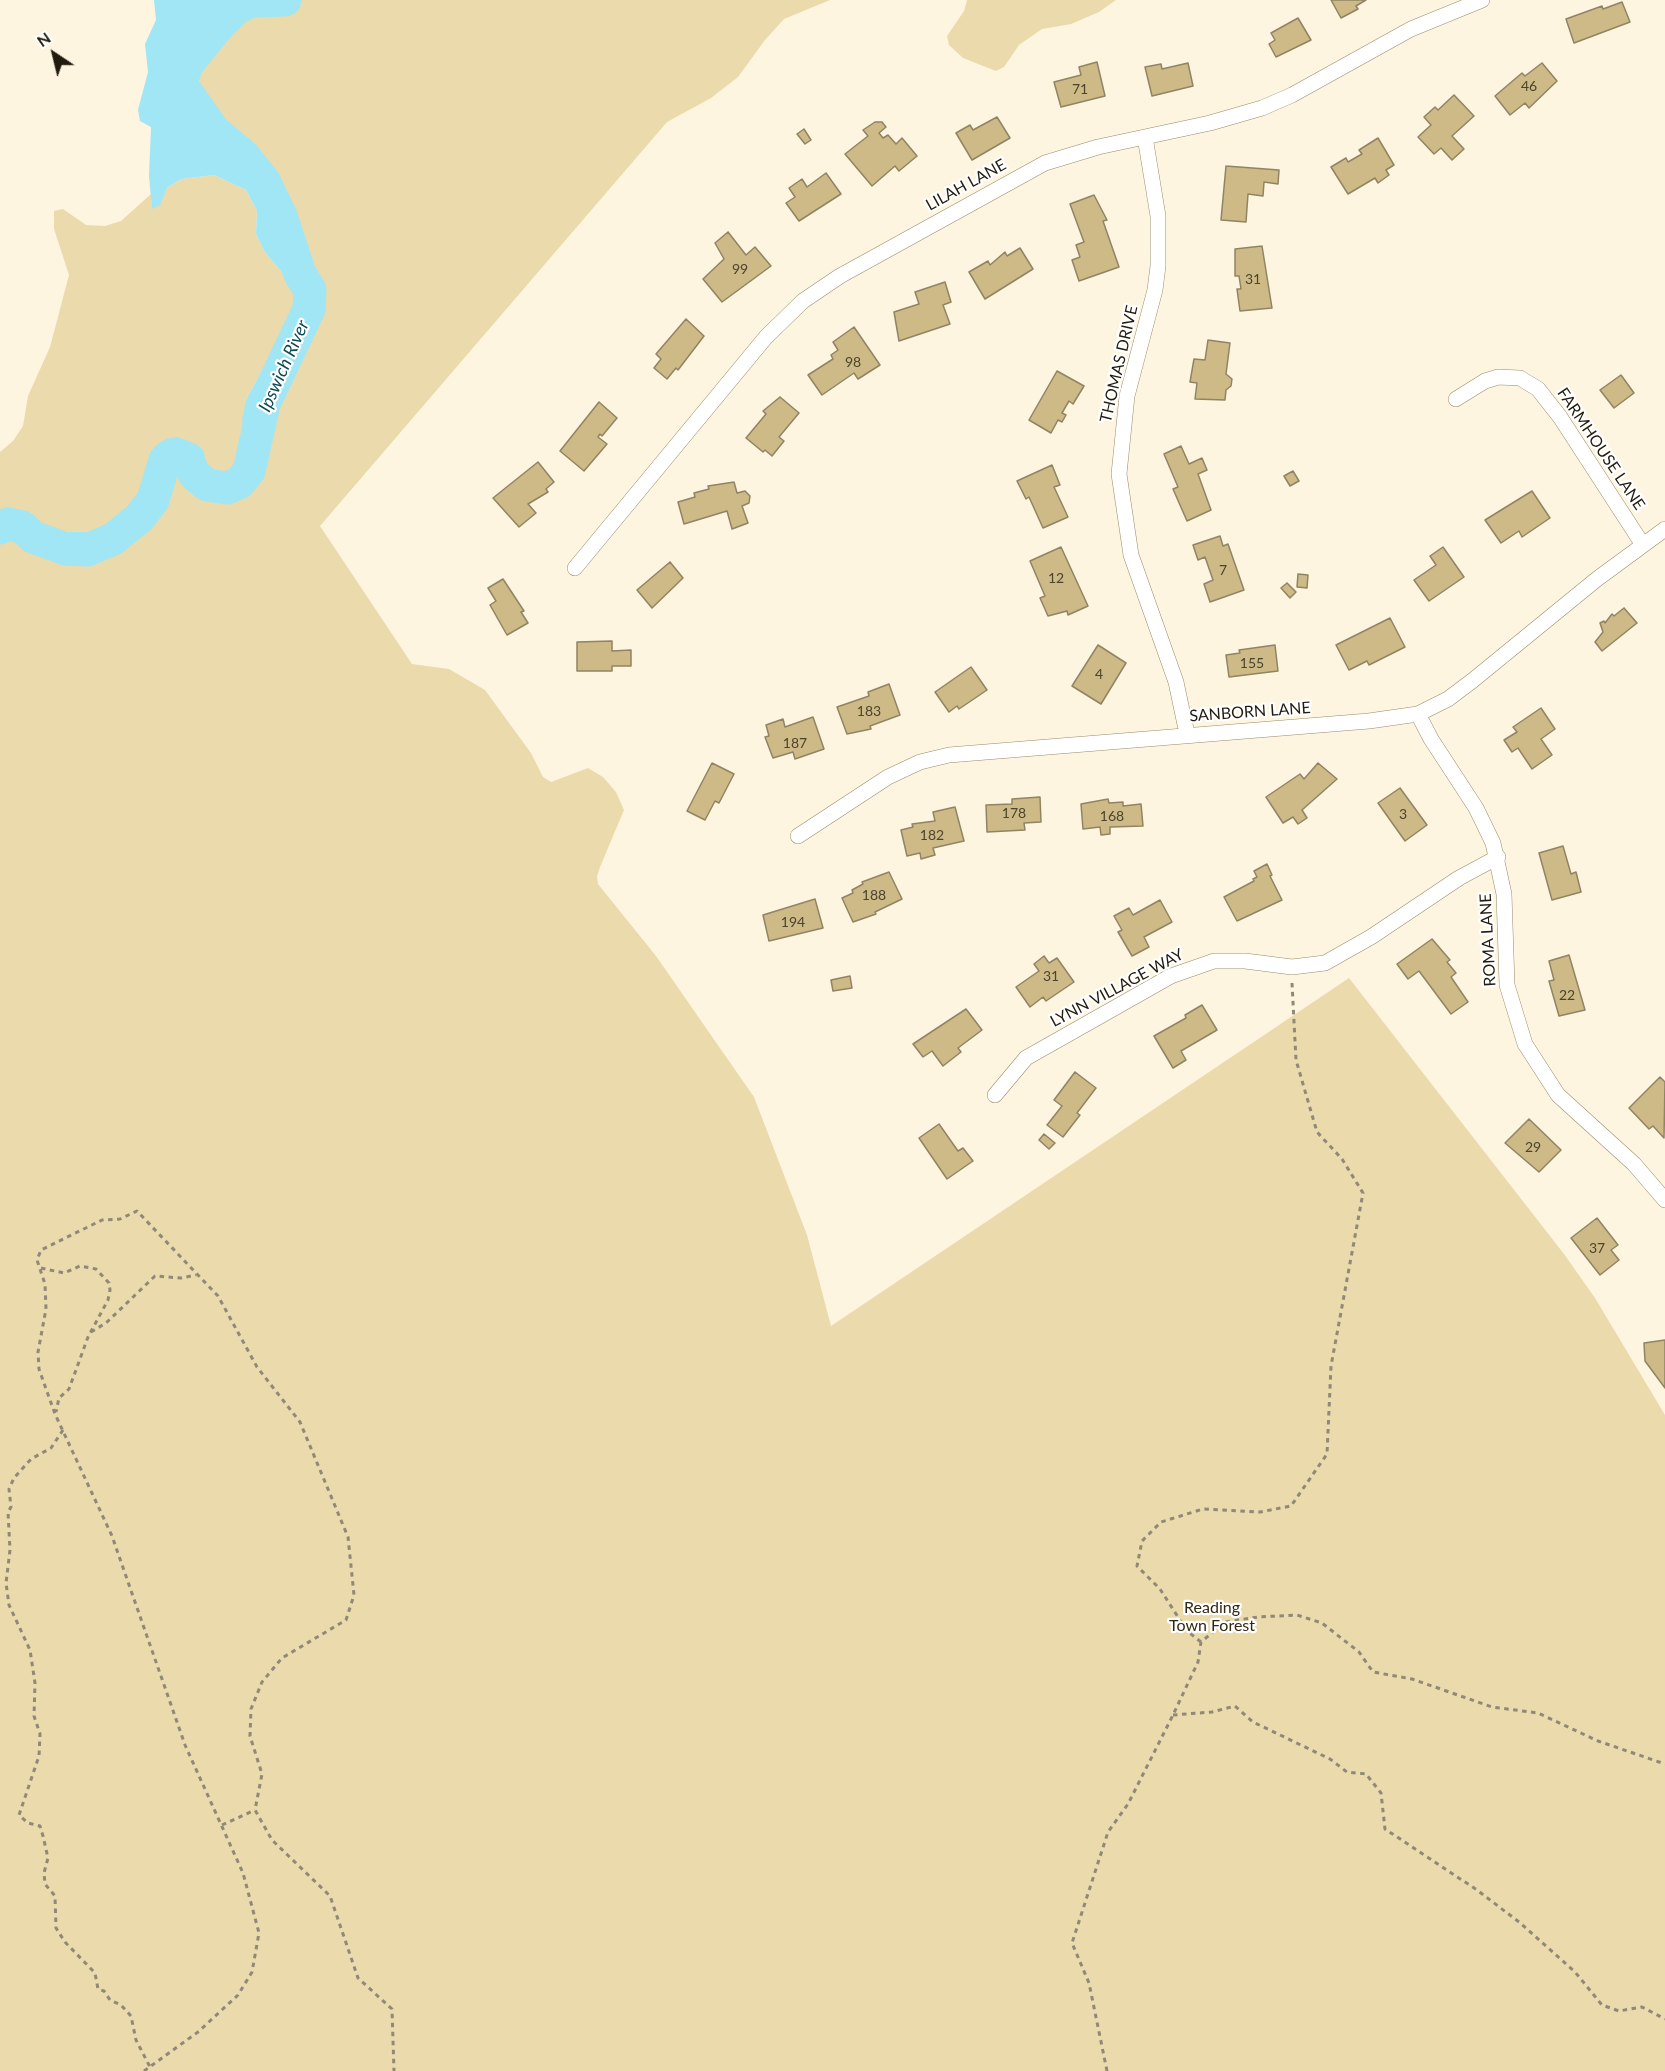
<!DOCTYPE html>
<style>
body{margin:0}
#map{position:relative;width:1665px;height:2071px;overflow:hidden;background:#fdf5e0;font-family:Lato,sans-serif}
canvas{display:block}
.north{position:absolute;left:24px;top:24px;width:60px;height:60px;-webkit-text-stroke:4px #fff;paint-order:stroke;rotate:325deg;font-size:16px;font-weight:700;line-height:24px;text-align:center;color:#211c0f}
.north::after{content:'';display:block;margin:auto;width:21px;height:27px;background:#211c0f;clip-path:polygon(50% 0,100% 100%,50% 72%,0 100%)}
</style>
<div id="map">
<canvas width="1665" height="2071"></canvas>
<div class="north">N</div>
</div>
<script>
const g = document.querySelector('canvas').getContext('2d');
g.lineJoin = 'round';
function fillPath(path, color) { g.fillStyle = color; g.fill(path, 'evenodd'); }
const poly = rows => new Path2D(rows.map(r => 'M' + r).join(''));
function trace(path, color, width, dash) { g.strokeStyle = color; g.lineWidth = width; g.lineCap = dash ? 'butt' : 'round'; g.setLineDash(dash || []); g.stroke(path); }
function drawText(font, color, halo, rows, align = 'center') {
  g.font = font + ' Lato,sans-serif'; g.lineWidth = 4.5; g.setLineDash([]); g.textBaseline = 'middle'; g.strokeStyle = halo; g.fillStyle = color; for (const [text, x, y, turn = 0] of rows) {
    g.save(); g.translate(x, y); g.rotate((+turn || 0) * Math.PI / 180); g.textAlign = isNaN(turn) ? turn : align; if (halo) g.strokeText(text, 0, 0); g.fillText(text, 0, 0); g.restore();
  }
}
const green = poly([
 [285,0,830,0,784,19,765,40,738,77,711,98,667,122,320,526,412,664,449,669,485,690,531,753,543,777,551,782,588,768,603,777,616,792,624,810,600,867,597,876,598,884,656,956,754,1097,807,1235,831,1326,1349,978,1564,1254,1595,1298,1665,1415,1665,2071,0,2071,0,528,8,524,22,527,33,537,87,550,158,490,165,460,171,455,180,456,188,462,195,475,227,488,260,425,264,404,309,309,310,296,281,216,264,181,244,156,215,132,180,83,189,63,218,26,235,9,251,1],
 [967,0,1116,0,1099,12,1071,24,1042,29,1019,45,1004,67,996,71,963,58,949,45,947,36,964,11],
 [214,175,246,190,257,211,256,234,264,251,294,287,299,302,246,400,245,449,239,463,225,476,216,475,208,469,206,462,155,449,140,491,130,505,113,522,95,531,69,532,49,529,26,515,0,513,0,452,13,441,23,426,28,396,50,347,69,275,54,229,54,211,63,209,86,225,105,226,121,221,151,194,152,208,159,205,167,188,181,179]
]);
const water = poly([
 [154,0,285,0,251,1,235,10,218,26,189,63,180,83,215,132,244,156,264,181,281,216,300,274,310,290,309,309,264,404,249,471,239,483,227,488,207,485,195,475,188,462,180,456,170,455,165,460,153,500,139,518,113,539,87,550,66,549,33,537,22,527,8,524,0,528,0,513,26,515,49,529,69,532,95,531,113,522,130,505,140,491,155,449,166,439,177,437,196,444,203,450,208,469,216,475,225,476,239,463,245,449,242,420,246,400,299,302,294,287,264,251,256,234,257,211,246,190,214,175,181,179,167,188,160,205,152,209,149,176,151,127,140,121,138,110,148,72,145,44,156,20]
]);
const river = poly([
 [0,528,8,524,22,527,33,537,66,549,87,550,113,539,139,518,153,500,165,460,171,455,179,455,188,462,195,475,207,485,227,488,239,483,249,471,264,404,309,309,310,290,300,274,281,216,264,181,244,156,215,132,180,83,188,63,218,26,235,9,251,1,285,0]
]);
const building = poly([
 [1331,0,1366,0,1356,6,1358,9,1341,18,1331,0],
 [1622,2,1630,22,1574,43,1566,19,1602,6,1603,9,1622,2],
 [1298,18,1311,40,1276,57,1269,44,1275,40,1271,33,1298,18],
 [1097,62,1105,96,1061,107,1054,82,1081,75,1079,67,1097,62],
 [1188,63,1193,86,1152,96,1145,67,1161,64,1162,69,1188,63],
 [1542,63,1557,81,1529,108,1525,103,1510,115,1495,96,1522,73,1525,76,1542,63],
 [1454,95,1474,116,1452,136,1464,149,1452,160,1441,148,1434,154,1418,137,1431,125,1424,117,1435,107,1438,110,1454,95],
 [997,117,1010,138,972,160,956,133,970,125,973,130,997,117],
 [875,122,882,122,886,127,879,133,883,138,888,135,896,144,902,138,917,156,899,171,895,166,872,186,845,154,868,136,863,130,875,122],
 [804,129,811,140,805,144,797,134,804,129],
 [1378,138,1394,165,1386,170,1389,175,1378,183,1375,178,1348,194,1331,167,1346,158,1348,162,1362,154,1359,150,1378,138],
 [1226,166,1279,170,1278,184,1264,182,1263,196,1248,194,1246,222,1221,220,1226,166],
 [826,173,841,194,799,221,786,203,795,197,789,188,802,179,807,187,826,173],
 [1094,195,1107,220,1103,221,1119,267,1079,281,1072,260,1080,257,1076,245,1084,242,1070,204,1094,195],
 [728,232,746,255,755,247,771,266,722,302,703,279,724,259,715,243,728,232],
 [1262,246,1272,308,1240,311,1237,289,1241,289,1239,276,1235,276,1235,249,1262,246],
 [1020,248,1033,269,985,299,969,272,988,261,990,265,1005,252,1007,256,1020,248],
 [945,282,951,302,943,305,950,324,899,341,894,312,919,304,915,292,945,282],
 [686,319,704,336,678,370,676,368,667,379,654,368,661,359,656,354,686,319],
 [854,327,880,365,858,379,854,373,822,395,808,375,833,359,831,355,838,350,833,342,854,327],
 [1208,340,1230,343,1226,374,1232,379,1231,386,1226,390,1225,400,1195,399,1197,383,1190,382,1194,359,1205,360,1208,340],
 [1057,371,1084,386,1073,404,1069,401,1062,413,1066,415,1062,422,1058,420,1051,433,1029,420,1057,371],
 [1621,375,1634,393,1614,408,1600,390,1621,375],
 [780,397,799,413,779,437,784,441,772,456,765,450,763,452,746,438,766,414,763,411,780,397],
 [599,402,617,418,602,436,600,434,598,437,607,444,584,471,560,451,599,402],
 [1181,446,1189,464,1202,458,1207,470,1198,474,1211,510,1187,521,1173,489,1178,487,1164,454,1181,446],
 [538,462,554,482,546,489,548,492,528,504,536,513,519,527,493,498,538,462],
 [1052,465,1060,485,1054,487,1068,517,1043,528,1029,497,1026,499,1017,481,1052,465],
 [1293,471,1299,481,1290,486,1284,476,1293,471],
 [734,482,737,493,745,491,750,496,749,503,742,506,748,523,732,529,727,511,684,524,678,502,695,497,694,493,709,489,708,486,734,482],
 [1532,491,1550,518,1522,537,1519,531,1501,543,1485,520,1532,491],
 [1220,536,1223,546,1228,544,1244,590,1210,602,1204,584,1213,580,1205,557,1198,560,1193,545,1220,536],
 [1061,547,1088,606,1068,615,1067,611,1048,616,1040,598,1045,596,1030,561,1061,547],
 [1443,547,1464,577,1429,601,1414,580,1436,565,1430,556,1443,547],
 [670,562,683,578,652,608,637,590,670,562],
 [1298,574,1308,575,1307,588,1297,587,1298,574],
 [503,579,524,611,521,612,528,623,507,635,490,605,496,601,488,588,503,579],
 [1287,583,1296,592,1290,598,1281,588,1287,583],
 [1624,608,1637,623,1602,651,1595,642,1603,632,1600,623,1604,621,1605,623,1612,614,1614,616,1624,608],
 [1390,618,1405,647,1369,665,1367,661,1349,670,1336,645,1390,618],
 [612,641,612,651,631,650,631,666,612,666,612,671,577,671,577,642,612,641],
 [1098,645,1126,663,1101,704,1072,686,1098,645],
 [1275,645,1278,671,1229,677,1226,655,1240,653,1239,650,1275,645],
 [971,667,987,690,959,709,957,706,949,712,935,692,971,667],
 [889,684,900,715,870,726,871,729,847,734,837,707,869,696,868,692,889,684],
 [1541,708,1555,729,1541,739,1552,755,1532,769,1518,748,1512,752,1504,740,1517,732,1513,727,1541,708],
 [813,717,824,749,795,759,793,752,773,758,765,737,769,736,766,725,783,719,785,727,813,717],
 [712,763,734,774,719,803,715,801,705,820,687,811,712,763],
 [1318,763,1337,779,1302,810,1307,818,1298,824,1293,817,1283,823,1266,797,1300,774,1304,779,1318,763],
 [1400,788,1427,825,1405,841,1378,803,1400,788],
 [1040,797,1041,822,1024,823,1025,830,987,832,986,805,1012,804,1012,799,1040,797],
 [1108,799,1109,803,1123,802,1123,806,1141,804,1143,826,1110,827,1110,834,1101,835,1100,827,1083,829,1081,804,1108,799],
 [955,807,964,841,933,848,935,855,921,859,920,853,907,856,901,830,913,827,912,824,935,821,933,812,955,807],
 [1563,846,1571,874,1576,872,1581,892,1552,900,1539,853,1563,846],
 [1267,864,1272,875,1270,876,1282,900,1237,921,1224,897,1254,881,1253,879,1257,877,1254,871,1267,864],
 [889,872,902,899,875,912,876,914,853,922,842,898,853,893,852,890,863,884,862,882,889,872],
 [815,899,823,928,769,941,763,915,815,899],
 [1160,900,1172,922,1144,937,1149,947,1132,956,1118,932,1122,930,1114,916,1129,908,1133,915,1160,900],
 [1432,939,1450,960,1447,962,1456,973,1451,977,1468,1002,1451,1014,1419,971,1408,979,1397,964,1432,939],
 [1569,955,1585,1010,1559,1016,1549,981,1554,980,1549,961,1569,955],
 [1044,956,1049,963,1057,958,1074,982,1046,1001,1043,997,1030,1007,1016,987,1039,971,1034,964,1044,956],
 [850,976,852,988,833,991,831,980,850,976],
 [1202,1005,1217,1030,1181,1051,1186,1060,1173,1068,1154,1036,1186,1018,1185,1015,1202,1005],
 [966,1009,982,1030,958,1048,961,1052,943,1066,932,1051,923,1057,913,1044,966,1009],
 [1075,1072,1096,1088,1077,1113,1080,1115,1063,1137,1047,1125,1062,1106,1054,1100,1075,1072],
 [1660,1077,1665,1082,1664,1138,1653,1126,1649,1129,1629,1108,1660,1077],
 [1529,1119,1561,1150,1539,1172,1505,1143,1529,1119],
 [939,1124,958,1151,963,1148,973,1161,947,1179,919,1138,939,1124],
 [1044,1134,1055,1143,1049,1149,1039,1140,1044,1134],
 [1597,1218,1618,1245,1611,1250,1619,1260,1600,1275,1571,1238,1597,1218],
 [1665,1340,1665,1388,1645,1361,1644,1343,1665,1340]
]);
const path = poly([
 [41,1268,64,1273,80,1266,96,1269,109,1283,110,1290,108,1300,88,1337,69,1389,59,1398,56,1412],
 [91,1332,106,1323,155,1276,181,1278,196,1275],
 [63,1430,51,1448,31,1459,14,1478,9,1489,11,1507,8,1512,10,1550,6,1583,9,1605,30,1650,35,1683,34,1716,40,1734,39,1756,19,1815,28,1823,40,1826,43,1836,48,1858,44,1873,45,1884,55,1896,56,1928,65,1942,95,1973,98,1989,104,1991,110,2000,121,2005,131,2016,136,2040,150,2067],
 [1201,1642,1187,1631,1160,1589,1137,1566,1142,1541,1161,1522,1203,1509,1260,1512,1291,1506,1327,1454,1331,1366,1363,1193,1342,1159,1317,1132,1296,1060,1292,983],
 [1173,1715,1212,1712,1235,1706,1253,1722,1330,1759,1347,1772,1366,1774,1381,1793,1385,1829,1477,1890,1519,1922,1575,1972,1602,2005,1619,2011,1642,2007,1665,2019],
 [222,1825,255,1810],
 [144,2071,198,2032,238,1995,252,1972,259,1933,243,1873,185,1745,112,1536,55,1414,39,1369,38,1352,46,1309,45,1284,37,1260,41,1250,102,1220,120,1219,137,1211,218,1296,257,1367,300,1422,348,1537,354,1595,346,1620,282,1658,262,1682,251,1709,250,1736,262,1774,255,1810,272,1840,330,1896,358,1978,392,2009,394,2071],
 [1107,2071,1089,1983,1072,1943,1108,1832,1128,1804,1173,1715,1198,1662,1201,1642,1225,1622,1258,1617,1297,1615,1322,1623,1359,1652,1373,1672,1412,1679,1492,1707,1538,1713,1598,1741,1665,1764]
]);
const minor = poly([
 [1145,137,1158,216,1158,266,1155,290,1127,396,1119,474,1131,555,1176,682,1187,734],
 [1456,399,1485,381,1498,377,1520,378,1538,389,1560,417,1643,545],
 [575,568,766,337,803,301,840,276,1045,163,1098,147,1210,123,1262,108,1292,95,1411,29,1482,0],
 [1418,714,1431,739,1476,808,1493,843,1504,894,1507,985,1525,1044,1558,1095,1634,1164,1665,1200],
 [798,836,888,777,920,762,949,755,1369,721,1418,714,1448,699,1472,681,1597,579,1665,529],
 [995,1095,1026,1058,1171,976,1214,961,1245,961,1292,967,1325,963,1371,937,1459,878,1498,857]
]);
const numberNames = [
 ["46",1529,86],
 ["71",1080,89],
 ["99",740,269],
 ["31",1253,279],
 ["98",853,362],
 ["7",1223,570],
 ["12",1056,578],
 ["155",1252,663],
 ["4",1099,674],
 ["183",869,711],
 ["187",795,743],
 ["178",1014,813],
 ["3",1403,814],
 ["168",1112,816],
 ["182",932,835],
 ["188",874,895],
 ["194",793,922],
 ["31",1051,976],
 ["22",1567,995],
 ["29",1533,1147],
 ["37",1597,1248]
];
const streetNames = [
 ["LILAH LANE",966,185,-29],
 ["THOMAS DRIVE",1119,364,-77],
 ["FARMHOUSE LANE",1601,449,56],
 ["SANBORN LANE",1250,712,-4],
 ["ROMA LANE",1488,940,-93],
 ["LYNN VILLAGE WAY",1117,988,-28]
];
const parkNames = [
 ["Reading",1212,1608],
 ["Town Forest",1212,1626]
];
const waterNames = [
 ["Ipswich River",284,366,-66]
];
fillPath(green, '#ebdaac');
fillPath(water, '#a0e6f5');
trace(river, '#a0e6f5', 33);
fillPath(building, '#ceba86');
trace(building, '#908464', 1.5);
trace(minor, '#998c6c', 16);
trace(path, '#908978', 3, [4.5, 4.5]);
trace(minor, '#fff', 15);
drawText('14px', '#4c442d', null, numberNames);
drawText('16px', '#211c0f', '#fff', streetNames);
drawText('16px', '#312810', '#fff', parkNames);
drawText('italic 18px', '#0c4b56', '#fff', waterNames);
</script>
